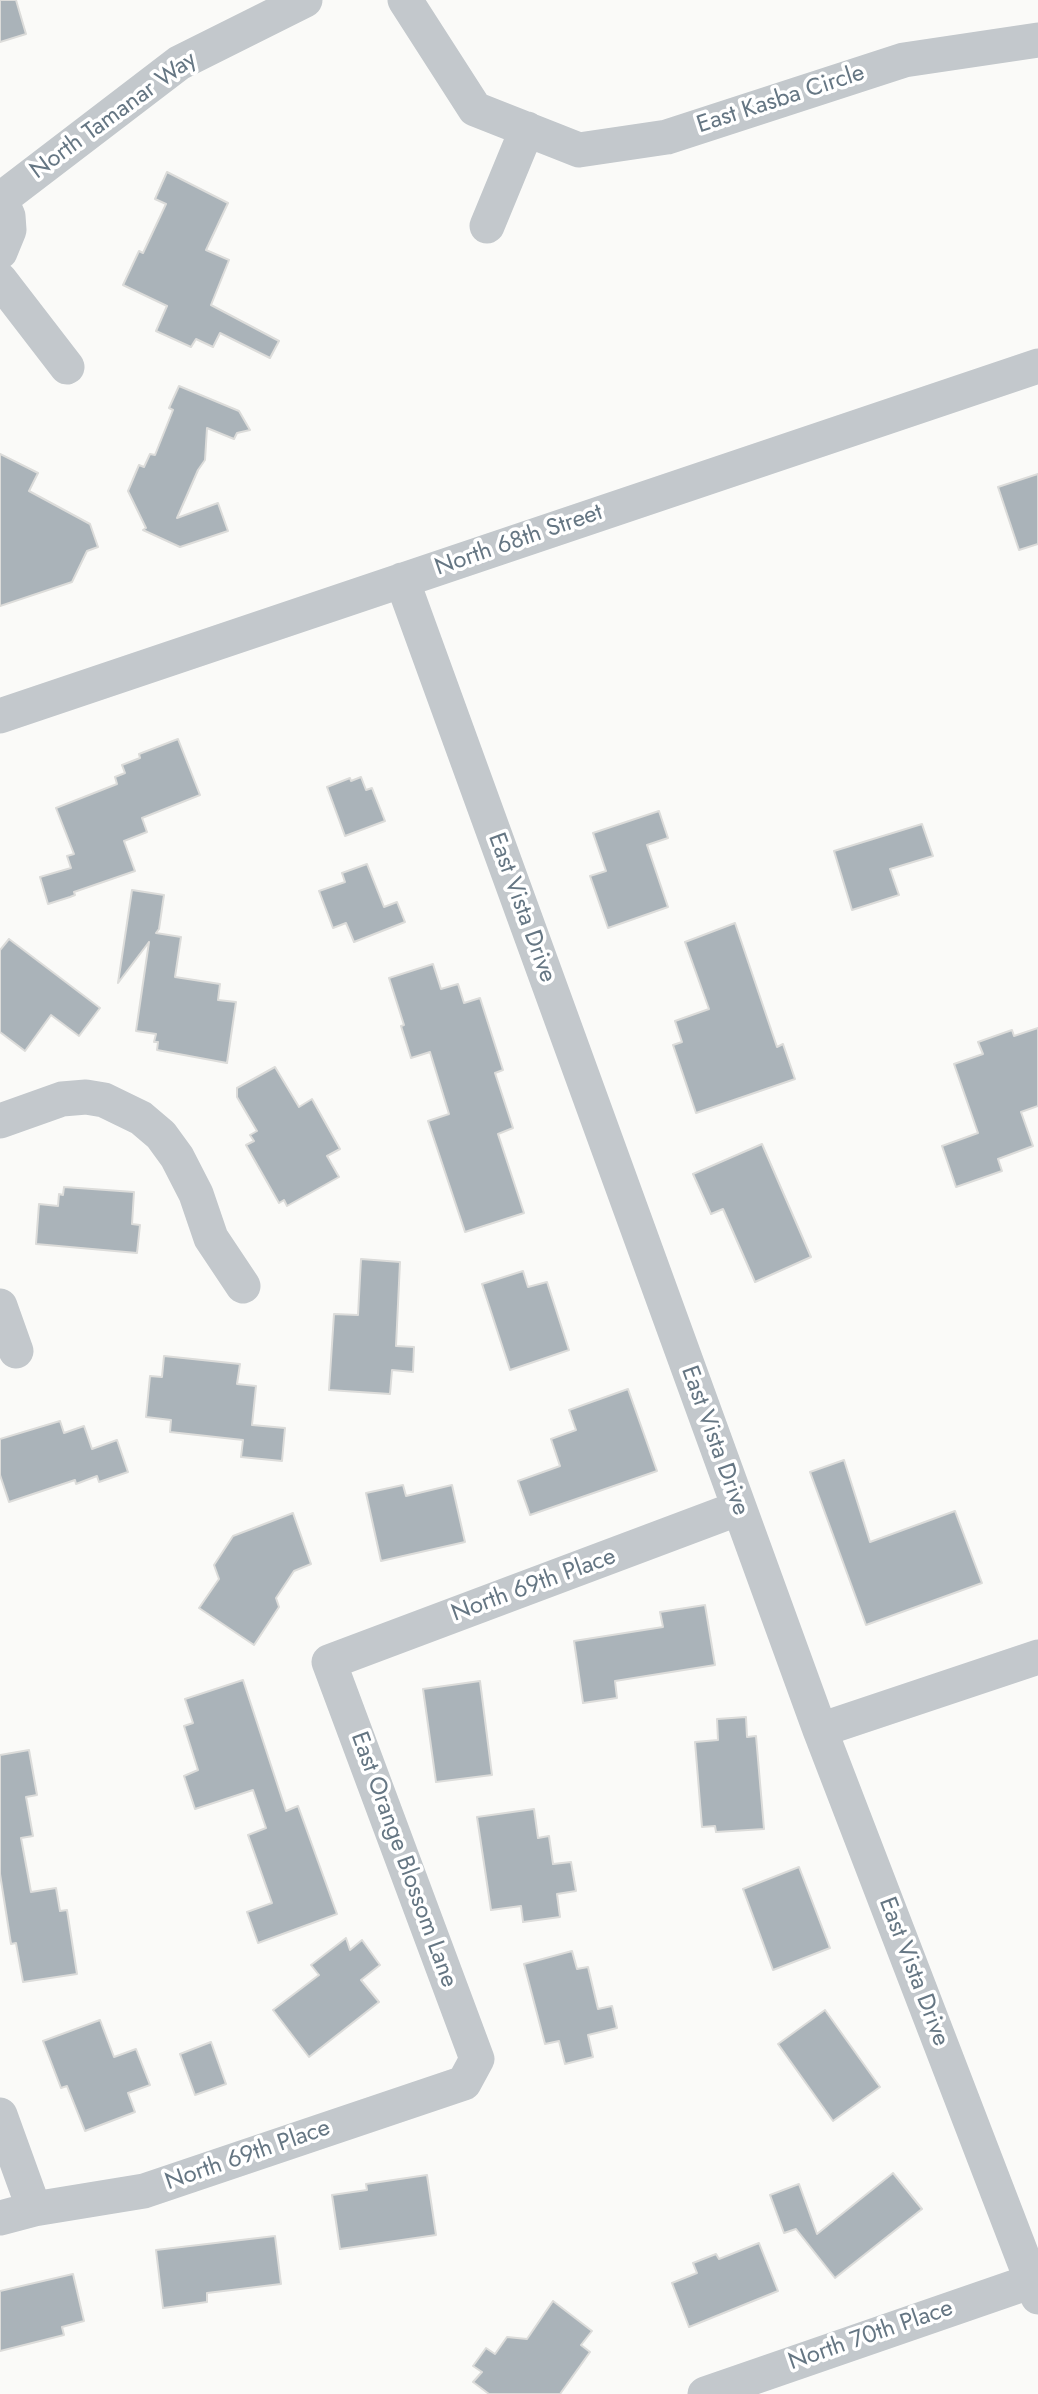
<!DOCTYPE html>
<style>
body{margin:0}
canvas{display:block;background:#fafaf8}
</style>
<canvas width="1038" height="2394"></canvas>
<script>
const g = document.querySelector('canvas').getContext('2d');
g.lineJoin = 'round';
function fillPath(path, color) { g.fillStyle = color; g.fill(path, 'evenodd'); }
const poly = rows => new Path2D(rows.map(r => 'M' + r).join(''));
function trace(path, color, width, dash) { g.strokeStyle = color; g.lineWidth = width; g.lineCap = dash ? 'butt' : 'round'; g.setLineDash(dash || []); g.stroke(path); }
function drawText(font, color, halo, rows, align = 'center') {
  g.font = font + ' Jost,sans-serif'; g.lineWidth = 7; g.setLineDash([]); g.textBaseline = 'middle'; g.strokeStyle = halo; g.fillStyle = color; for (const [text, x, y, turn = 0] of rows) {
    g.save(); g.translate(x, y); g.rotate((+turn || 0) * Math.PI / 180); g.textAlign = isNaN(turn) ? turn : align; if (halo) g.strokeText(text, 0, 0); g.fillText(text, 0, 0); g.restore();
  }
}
const building = poly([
 [0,0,16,0,26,34,0,42,0,0],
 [167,172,228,203,206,250,229,260,211,305,279,341,270,358,220,333,213,347,196,339,191,347,156,331,167,306,123,285,139,251,143,253,166,204,155,199,167,172],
 [179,386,239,411,250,430,237,433,234,439,207,428,205,460,198,470,177,518,218,503,228,531,180,547,143,530,146,528,128,491,139,465,144,467,150,454,155,455,173,410,169,408,179,386],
 [0,454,38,473,29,491,90,524,98,547,87,551,72,582,0,606,0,454],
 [1038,474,1038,544,1019,550,998,487,1038,474],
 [178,739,200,795,142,818,147,832,124,841,135,871,74,892,75,895,70,897,48,904,40,877,71,868,67,856,74,854,56,808,117,784,115,777,125,773,122,765,140,758,139,754,178,739],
 [361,777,366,790,372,788,385,821,345,836,327,787,350,778,351,781,361,777],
 [659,811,668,838,647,845,668,907,608,928,590,876,606,871,593,833,659,811],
 [922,824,933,856,890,869,899,895,852,910,834,851,922,824],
 [367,864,384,907,397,902,405,922,354,942,346,923,333,928,319,891,345,882,342,873,367,864],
 [132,890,164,895,159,929,156,933,181,937,175,977,220,984,218,1000,236,1002,227,1063,157,1050,158,1042,154,1042,156,1034,136,1031,149,942,118,983,132,890],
 [735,923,777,1047,783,1044,795,1079,696,1113,673,1045,682,1042,675,1021,709,1009,685,942,735,923],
 [9,939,100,1008,79,1036,51,1015,25,1051,0,1032,0,950,9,939],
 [433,964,441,989,458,984,464,1003,480,998,503,1070,495,1073,513,1128,498,1134,524,1213,465,1232,428,1121,449,1114,430,1052,411,1058,401,1026,404,1025,389,978,433,964],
 [1038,1028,1038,1106,1021,1112,1033,1146,998,1159,1002,1171,956,1187,942,1146,978,1133,954,1064,983,1054,978,1042,1012,1030,1014,1036,1038,1028],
 [275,1067,299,1107,312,1099,340,1149,327,1156,339,1177,287,1206,284,1200,279,1203,246,1145,254,1141,250,1135,257,1131,237,1097,237,1088,275,1067],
 [762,1144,811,1257,755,1282,723,1209,711,1214,693,1174,762,1144],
 [64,1187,134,1192,132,1224,140,1225,137,1253,36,1244,39,1204,58,1206,59,1194,63,1195,64,1187],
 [361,1259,400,1262,396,1346,414,1347,413,1372,392,1370,390,1394,329,1390,334,1314,358,1315,361,1259],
 [523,1271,528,1287,547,1282,569,1350,510,1370,482,1284,523,1271],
 [164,1356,240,1364,237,1384,256,1386,252,1425,285,1428,282,1461,241,1457,243,1440,170,1432,171,1420,146,1417,150,1376,162,1377,164,1356],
 [628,1389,657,1471,530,1515,518,1481,560,1466,551,1439,576,1430,569,1410,628,1389],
 [60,1421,64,1433,84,1426,92,1449,117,1440,128,1472,99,1482,97,1476,76,1484,75,1480,9,1502,0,1475,0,1439,60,1421],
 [844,1460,870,1542,955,1511,982,1583,866,1625,810,1472,844,1460],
 [403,1485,406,1496,452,1485,465,1542,381,1561,366,1493,403,1485],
 [293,1513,311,1564,294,1571,276,1598,279,1607,254,1645,199,1608,219,1579,214,1565,233,1536,293,1513],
 [705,1605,715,1665,615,1681,617,1698,583,1703,574,1641,663,1627,660,1612,705,1605],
 [243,1680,286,1811,298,1806,337,1914,258,1943,247,1912,272,1903,248,1835,266,1828,253,1790,195,1809,184,1776,198,1770,184,1726,193,1723,185,1699,243,1680],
 [480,1681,492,1775,436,1782,423,1689,480,1681],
 [746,1717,747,1737,756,1736,764,1829,716,1832,715,1826,702,1827,695,1742,718,1740,717,1719,746,1717],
 [29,1750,37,1795,26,1797,33,1836,21,1838,31,1892,56,1888,60,1911,67,1910,77,1974,23,1982,16,1943,11,1944,0,1874,0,1755,29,1750],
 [534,1809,538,1838,549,1836,553,1864,571,1862,576,1891,557,1894,560,1917,523,1922,521,1906,491,1910,477,1817,534,1809],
 [799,1867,830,1948,773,1970,743,1889,799,1867],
 [346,1938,350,1950,362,1940,380,1965,361,1980,379,2002,309,2057,273,2010,319,1975,311,1965,346,1938],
 [572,1951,577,1969,588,1967,598,2009,612,2006,617,2028,588,2035,593,2057,565,2064,559,2041,545,2044,524,1964,572,1951],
 [825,2010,880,2087,833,2121,778,2044,825,2010],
 [100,2020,114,2057,136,2049,150,2085,128,2093,135,2112,85,2131,67,2086,61,2088,43,2041,100,2020],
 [211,2042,226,2084,195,2095,180,2054,211,2042],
 [893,2173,922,2209,835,2278,796,2229,784,2233,770,2195,799,2184,817,2234,893,2173],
 [427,2175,436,2235,340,2249,332,2195,367,2190,366,2184,427,2175],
 [275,2236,281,2284,207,2293,207,2302,163,2308,156,2250,275,2236],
 [759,2243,778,2291,689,2327,672,2283,697,2273,693,2263,716,2254,719,2259,759,2243],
 [73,2274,84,2321,62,2327,64,2335,0,2351,0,2291,73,2274],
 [553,2301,592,2331,581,2345,590,2352,560,2394,489,2394,473,2382,482,2372,473,2366,486,2348,495,2354,507,2337,527,2339,553,2301]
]);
const minor = poly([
 [405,0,475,109,579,150,667,137,904,60,1038,40],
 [0,198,8,216,9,230,0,252],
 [1,199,179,63,305,0],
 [487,226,527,129],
 [0,280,67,367],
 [402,580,820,1730,1038,2297],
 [0,716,1038,366],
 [0,1121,62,1099,86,1097,104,1100,141,1118,161,1135,177,1157,196,1194,211,1238,243,1286],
 [0,1306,16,1351],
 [820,1730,1038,1657],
 [0,2115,34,2209],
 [0,2218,34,2209,144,2191,464,2083,477,2059,329,1662,739,1508],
 [705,2394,1038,2279]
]);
const streetNames = [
 ["East Kasba Circle",781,100,-18],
 ["North Tamanar Way",114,116,-36],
 ["North 68th Street",519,541,-19],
 ["East Vista Drive",521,908,70],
 ["East Vista Drive",714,1441,70],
 ["North 69th Place",534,1586,-20],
 ["East Orange Blossom Lane",403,1860,70],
 ["East Vista Drive",913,1972,69],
 ["North 69th Place",248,2156,-19],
 ["North 70th Place",871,2336,-19]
];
fillPath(building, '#aab3b9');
trace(building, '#dcdcda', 2);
trace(minor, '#c3c8cc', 35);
drawText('24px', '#657683', '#fff', streetNames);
</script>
